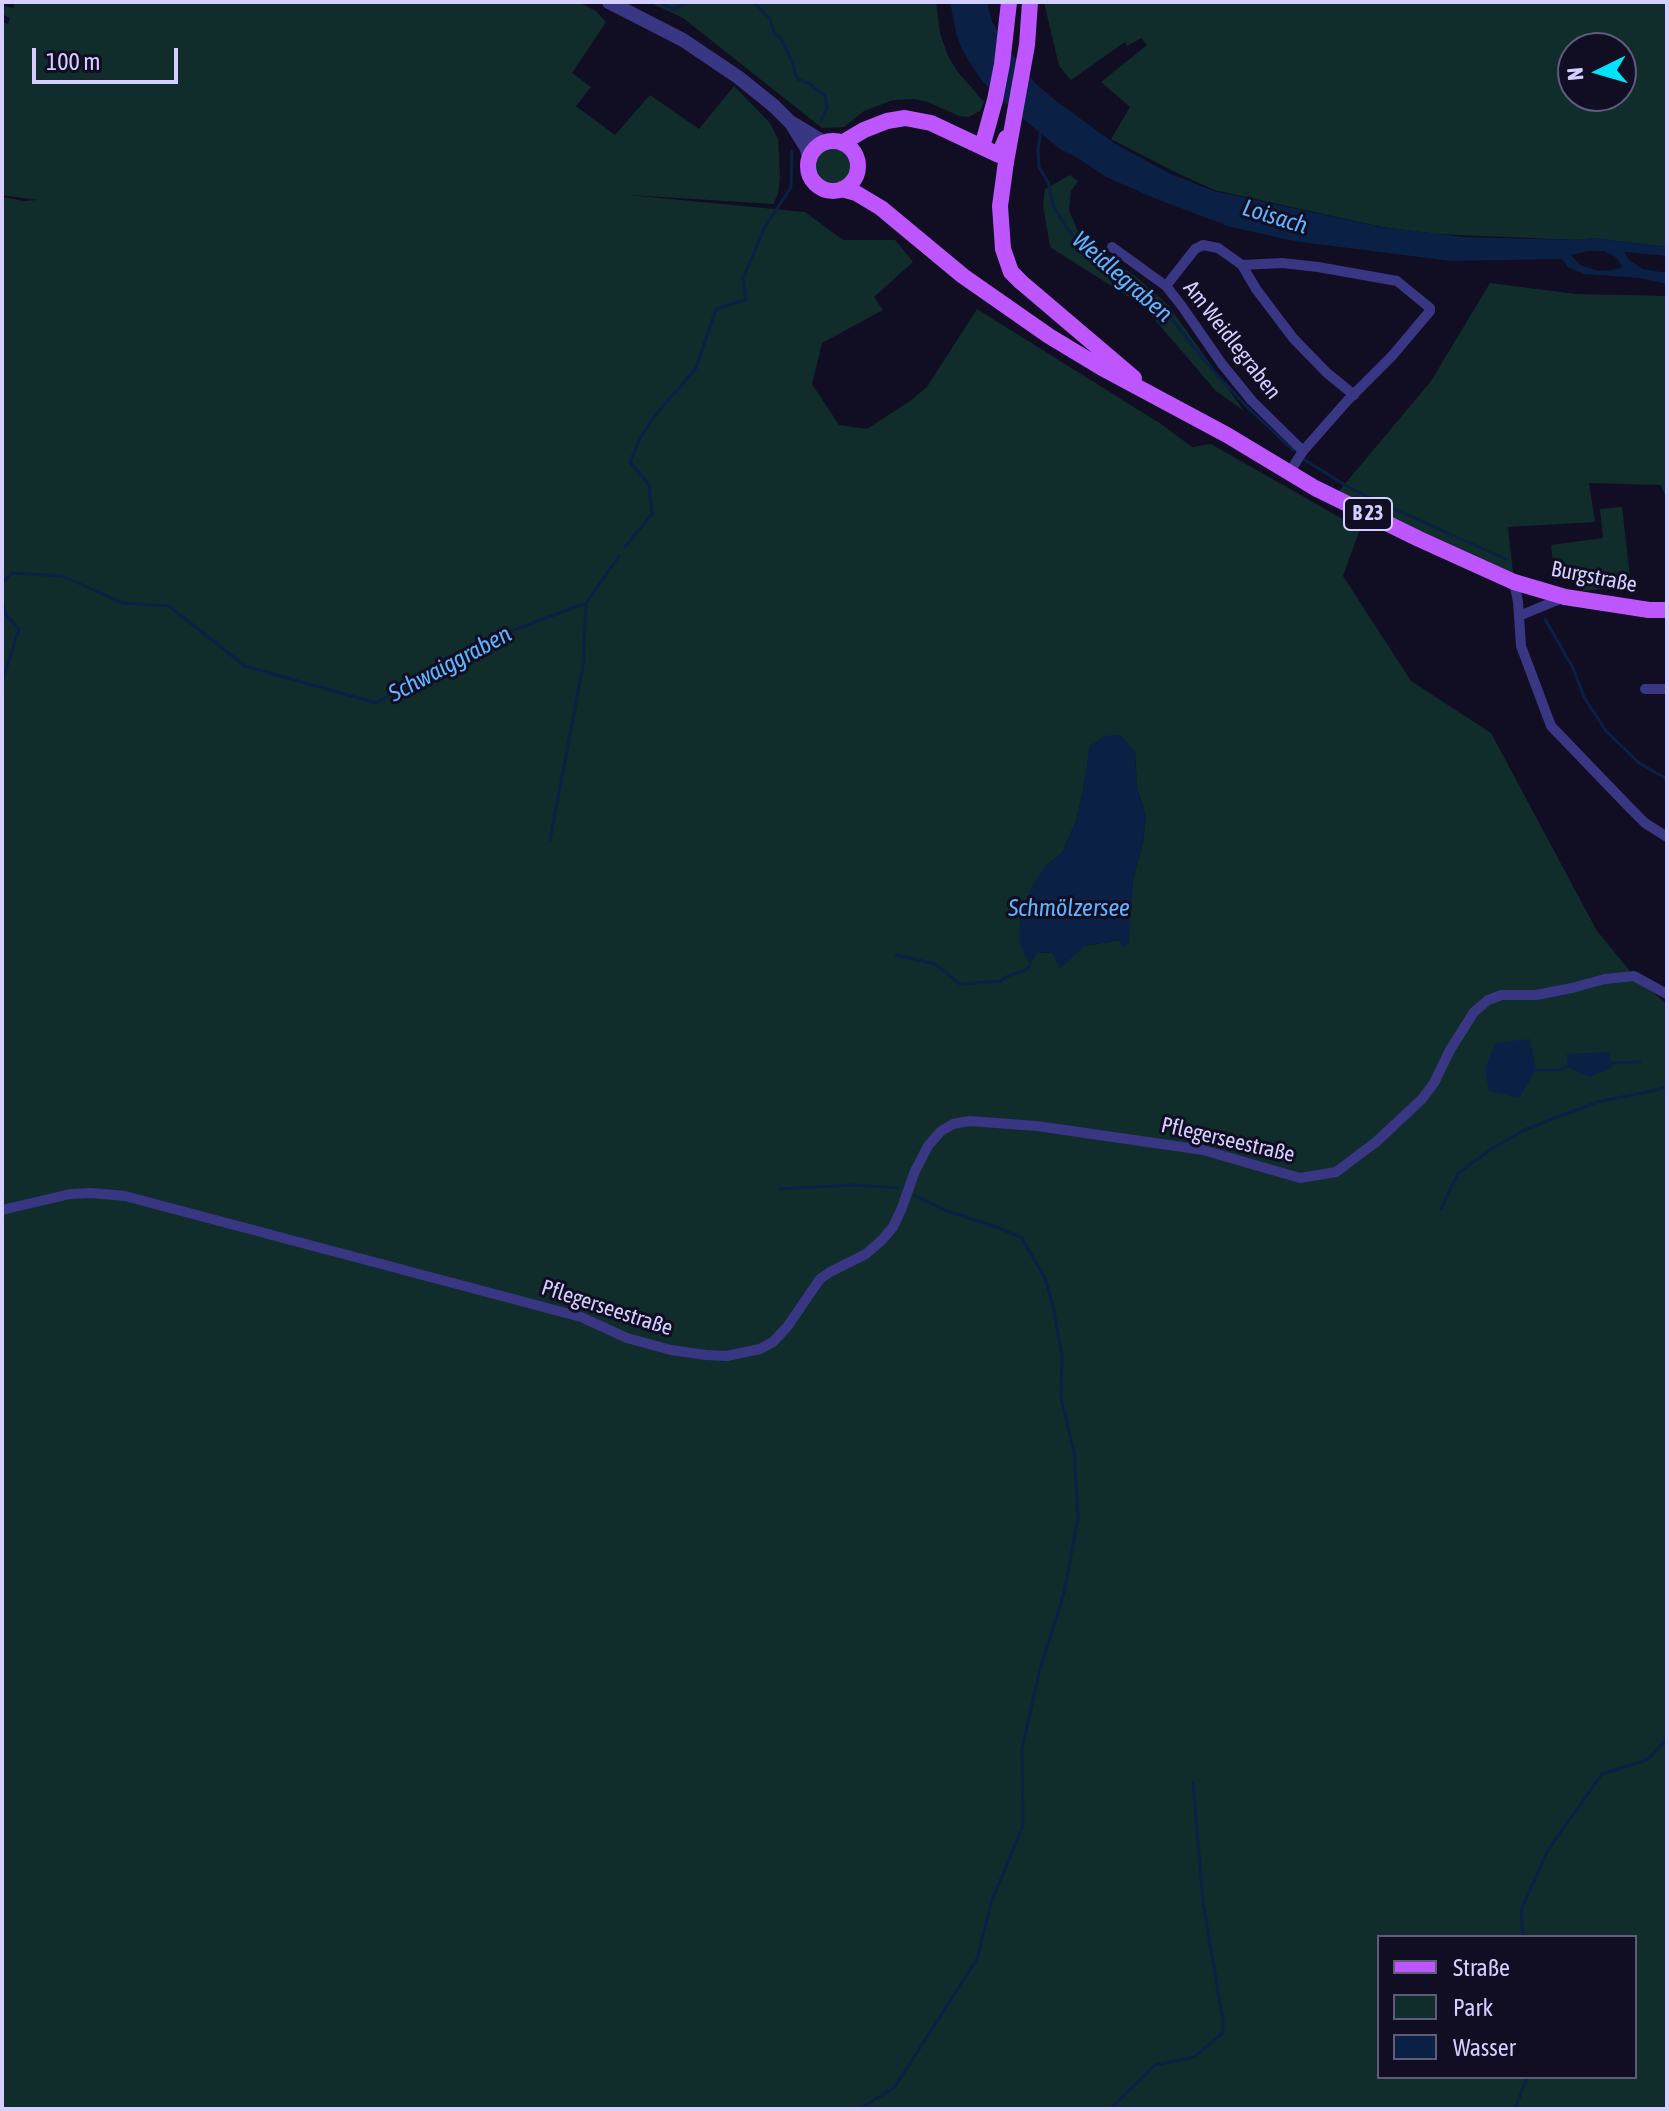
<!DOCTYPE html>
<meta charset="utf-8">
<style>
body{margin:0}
#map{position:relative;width:1669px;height:2111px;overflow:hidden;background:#110d23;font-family:"Asap Condensed",sans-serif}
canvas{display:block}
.frame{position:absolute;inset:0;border:4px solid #d4cfff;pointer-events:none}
.legend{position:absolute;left:1377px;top:1935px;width:260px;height:144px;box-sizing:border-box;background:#110d23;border:2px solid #5f5b7b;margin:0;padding:10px 14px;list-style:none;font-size:24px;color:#d4cfff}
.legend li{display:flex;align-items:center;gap:16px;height:40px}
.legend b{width:40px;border:2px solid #5f5b7b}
.north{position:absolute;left:1557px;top:32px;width:80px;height:80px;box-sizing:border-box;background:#110d23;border:2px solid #5f5b7b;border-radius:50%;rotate:265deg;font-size:22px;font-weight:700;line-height:32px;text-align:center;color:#d4cfff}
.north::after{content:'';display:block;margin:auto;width:28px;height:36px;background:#00e3fa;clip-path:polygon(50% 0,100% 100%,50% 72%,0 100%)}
.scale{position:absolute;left:32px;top:48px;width:146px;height:36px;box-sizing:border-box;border:4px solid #d4cfff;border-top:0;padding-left:10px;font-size:24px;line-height:28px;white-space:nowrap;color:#d4cfff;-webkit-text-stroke:6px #110d23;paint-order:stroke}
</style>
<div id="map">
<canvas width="1669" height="2111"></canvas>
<div class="frame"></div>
<ul class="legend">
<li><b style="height:10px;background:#be56ff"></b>Straße</li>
<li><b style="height:22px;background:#102d2c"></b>Park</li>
<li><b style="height:22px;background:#0a2045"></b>Wasser</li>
</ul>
<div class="north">N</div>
<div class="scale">100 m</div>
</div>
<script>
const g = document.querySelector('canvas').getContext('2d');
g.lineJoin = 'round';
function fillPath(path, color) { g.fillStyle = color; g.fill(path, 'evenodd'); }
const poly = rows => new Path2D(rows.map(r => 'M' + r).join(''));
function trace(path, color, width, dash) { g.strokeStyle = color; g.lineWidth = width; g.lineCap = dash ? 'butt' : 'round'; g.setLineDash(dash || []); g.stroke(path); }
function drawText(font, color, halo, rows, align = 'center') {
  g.font = font + ' "Asap Condensed",sans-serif'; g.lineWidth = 6; g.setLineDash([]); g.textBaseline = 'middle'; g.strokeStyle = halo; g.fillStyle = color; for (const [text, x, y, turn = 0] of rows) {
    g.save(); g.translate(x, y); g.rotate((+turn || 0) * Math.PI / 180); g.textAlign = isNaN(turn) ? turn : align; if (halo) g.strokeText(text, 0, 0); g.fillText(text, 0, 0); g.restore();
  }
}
const green = poly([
 [15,2,578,2,596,11,606,22,572,73,591,87,576,106,615,135,650,95,699,129,734,86,770,123,778,139,780,177,778,194,773,204,629,195,805,212,843,240,895,240,913,262,874,297,883,310,822,343,812,384,839,425,867,429,910,401,927,387,977,309,1161,424,1192,447,1211,444,1360,529,1343,576,1411,681,1491,733,1597,931,1634,976,1667,1004,1667,2109,2,2109,2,197,24,201,37,200,2,195,2,38,4,33,2,31,2,22,8,24,10,18,2,14,5,6,13,8],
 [1090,746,1135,752,1137,788,1146,816,1143,842,1133,880,1131,904,1120,940,1084,946,1060,968,1053,953,1037,952,1030,965,1045,866,1062,853,1076,821,1083,792],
 [1379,1937,1635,1937,1635,2077,1379,2077],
 [649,2,936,2,940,33,948,56,957,71,984,102,980,111,969,117,959,116,928,102,913,99,893,100,864,111,844,127,822,128,683,18],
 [1044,2,1667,2,1667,247,1594,238,1576,240,1435,234,1382,227,1214,190,1173,171,1111,139,1130,107,1101,82,1147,45,1141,38,1127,46,1125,42,1071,80,1059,66],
 [1573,48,1621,48,1621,96,1573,96],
 '815 166a19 19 0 1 1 38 0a19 19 0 1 1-38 0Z',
 [1070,175,1078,181,1071,191,1069,210,1079,234,1105,256,1134,275,1168,305,1244,411,1216,391,1143,306,1050,247,1043,205,1045,189],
 [1490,283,1576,294,1667,296,1667,500,1661,485,1589,483,1595,522,1508,527,1514,582,1339,491,1431,381],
 [1622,507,1631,586,1583,591,1581,569,1554,572,1551,545,1603,538,1600,509]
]);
const water = poly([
 [950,2,987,2,992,22,1012,54,1035,83,1056,101,1117,145,1171,174,1214,191,1381,227,1464,237,1576,240,1594,238,1667,247,1667,256,1624,252,1629,260,1643,269,1667,273,1667,284,1639,278,1584,274,1568,267,1562,259,1451,261,1293,241,1231,227,1154,198,1106,177,1078,158,1060,149,1022,118,983,82,970,63,961,47,956,32],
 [1589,251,1604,251,1617,258,1622,267,1613,270,1598,271,1580,265,1571,255],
 [1121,735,1135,752,1137,788,1146,816,1143,842,1133,880,1129,942,1124,948,1119,940,1084,946,1060,968,1053,953,1037,952,1030,966,1019,941,1020,915,1030,890,1045,866,1062,853,1076,821,1083,792,1090,746,1104,736],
 [1530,1039,1536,1070,1519,1098,1489,1091,1485,1069,1495,1043],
 [1609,1052,1612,1068,1589,1077,1568,1067,1567,1054]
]);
const stream = poly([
 [658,2,673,9,690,2],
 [754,2,770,19,774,33,781,39,792,61,797,79,810,84,825,96,827,108,821,121],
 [1041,130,1038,149,1039,167,1048,182,1053,205,1066,227,1084,250,1111,271,1145,293,1168,314,1209,366,1248,408,1293,450],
 [1305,460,1345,485,1374,500,1506,559],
 [625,547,652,514,649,485,630,462,639,440,653,418,696,368,716,309,746,300,743,278,765,227,791,187,792,151],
 [2,583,12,573,63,576,122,603,169,606,245,666,376,703,421,675,519,628,586,603,619,556],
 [2,600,6,615,19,629,2,682],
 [1545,619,1573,668,1584,697,1606,731,1639,763,1667,779],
 [550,840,583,666,586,603],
 [896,955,935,964,960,984,1000,981,1010,975,1024,971,1030,966],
 [1611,1063,1640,1062],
 [1536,1070,1558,1070,1568,1067],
 [780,1189,854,1185,898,1188],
 [1441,1209,1458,1173,1493,1148,1524,1130,1597,1102,1652,1091,1667,1087],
 [1523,1937,1521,1910,1548,1850,1602,1774,1647,1760,1667,1739],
 [859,2109,894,2088,977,1959,992,1900,1023,1826,1022,1749,1040,1669,1064,1593,1078,1518,1074,1452,1061,1398,1062,1356,1053,1306,1045,1278,1022,1238,999,1228,947,1211,914,1195],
 [1113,2109,1113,2106,1155,2065,1194,2057,1223,2033,1223,2021,1203,1903,1193,1783],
 [1515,2109,1527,2077]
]);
const minor = poly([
 [1112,247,1166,286,1181,305,1222,364,1252,401,1303,451],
 [1242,265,1256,289,1293,338,1327,373,1354,395],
 [1166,286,1195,249,1203,245,1218,248,1242,265,1282,263,1318,267,1397,281,1430,308,1430,311,1392,356,1347,401,1303,451,1289,473],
 [1514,582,1518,602,1521,646,1551,726,1628,806,1645,823,1667,837],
 [1519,616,1565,597],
 [1645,689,1667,689],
 [2,1210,70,1194,91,1193,125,1196,581,1317,627,1338,671,1350,706,1355,727,1356,760,1349,773,1342,787,1327,820,1279,830,1272,866,1254,882,1240,893,1227,901,1210,915,1171,928,1146,941,1131,953,1124,969,1121,1037,1126,1203,1150,1300,1178,1336,1172,1376,1142,1422,1099,1434,1083,1450,1050,1474,1012,1488,1000,1502,995,1536,995,1572,988,1605,979,1634,976,1667,994]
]);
const tertiary = poly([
 [609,2,683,40,738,77,774,106,791,123,806,147,810,159],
 [792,123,825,143]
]);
const primary = poly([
 [1030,2,1027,45,1006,162,1000,206,1003,249,1011,272,1021,282,1134,378],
 '808 166a25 25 0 1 1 50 0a25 25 0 1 1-50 0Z',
 [842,143,864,130,887,121,905,118,931,123,999,155,1006,138],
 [982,147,995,100,1002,64,1009,2],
 [842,189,856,193,881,208,963,276,1049,336,1102,368,1227,435,1315,488,1419,539,1514,582,1565,597,1649,610,1667,610]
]);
const shields = [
 [1368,514,48]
];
const shieldNames = [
 ["B 23",1368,514]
];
const streetNames = [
 ["Am Weidlegraben",1232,340,52],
 ["Burgstraße",1594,577,11],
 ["Pflegerseestraße",1228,1140,13],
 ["Pflegerseestraße",607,1308,18]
];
const waterNames = [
 ["Loisach",1275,217,17],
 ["Weidlegraben",1122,277,41],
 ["Schwaiggraben",450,664,-28],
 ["Schmölzersee",1069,908]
];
fillPath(green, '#102d2c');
fillPath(water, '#0a2045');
trace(stream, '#0a2045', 3);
trace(minor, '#393683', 10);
trace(tertiary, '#393683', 14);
trace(primary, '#be56ff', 16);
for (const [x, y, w] of shields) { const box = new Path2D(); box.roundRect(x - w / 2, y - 16, w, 32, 6); g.fillStyle = '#110d23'; g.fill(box); trace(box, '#d4cfff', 2); }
drawText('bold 20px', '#d4cfff', null, shieldNames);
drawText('22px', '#d4cfff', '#110d23', streetNames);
drawText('italic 24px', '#5db5ff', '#110d23', waterNames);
</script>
